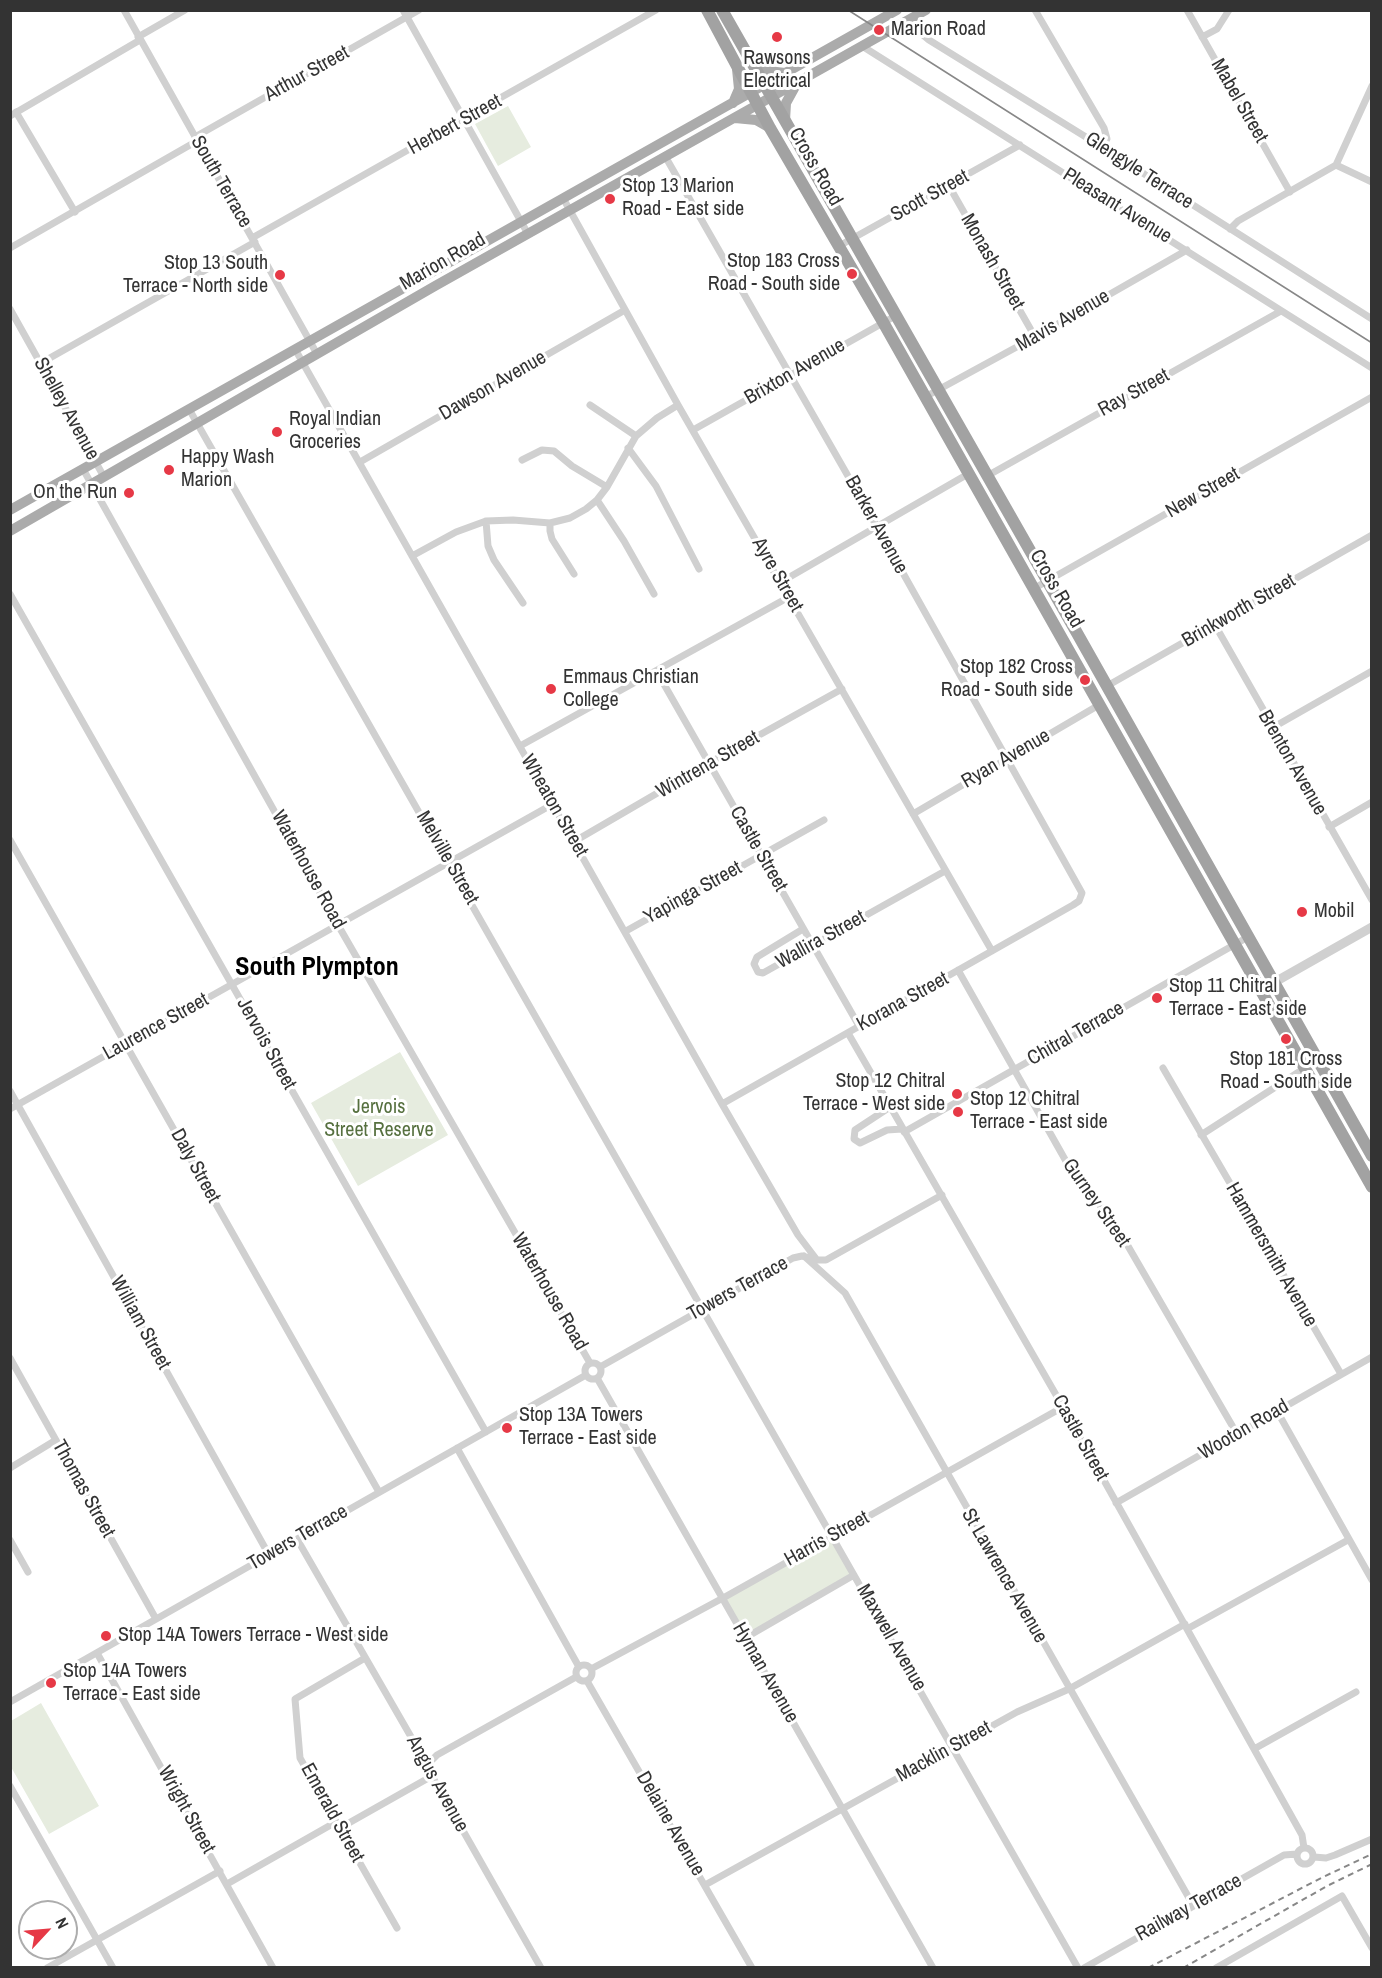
<!DOCTYPE html>
<style>
body{margin:0}
#map{position:relative;width:1382px;height:1978px;overflow:hidden;background:#fff;font-family:"Archivo Narrow",sans-serif}
canvas{display:block}
.frame{position:absolute;inset:0;border:12px solid #333;pointer-events:none}
.north{position:absolute;left:18px;top:1900px;width:60px;height:60px;box-sizing:border-box;background:#fff;border:2px solid #adadad;border-radius:50%;rotate:64deg;font-size:16px;font-weight:700;line-height:24px;text-align:center;color:#333}
.north::after{content:'';display:block;margin:auto;width:21px;height:27px;background:#e63946;clip-path:polygon(50% 0,100% 100%,50% 72%,0 100%)}
</style>
<div id="map">
<canvas width="1382" height="1978"></canvas>
<div class="frame"></div>
<div class="north">N</div>
</div>
<script>
const g = document.querySelector('canvas').getContext('2d');
g.lineJoin = 'round';
function fillPath(path, color) { g.fillStyle = color; g.fill(path, 'evenodd'); }
const poly = rows => new Path2D(rows.map(r => 'M' + r).join(''));
function trace(path, color, width, dash) { g.strokeStyle = color; g.lineWidth = width; g.lineCap = dash ? 'butt' : 'round'; g.setLineDash(dash || []); g.stroke(path); }
function drawText(font, color, halo, rows, align = 'center') {
  g.font = font + ' "Archivo Narrow",sans-serif'; g.lineWidth = 6; g.setLineDash([]); g.textBaseline = 'middle'; g.strokeStyle = halo; g.fillStyle = color; for (const [text, x, y, turn = 0] of rows) {
    g.save(); g.translate(x, y); g.rotate((+turn || 0) * Math.PI / 180); g.textAlign = isNaN(turn) ? turn : align; if (halo) g.strokeText(text, 0, 0); g.fillText(text, 0, 0); g.restore();
  }
}
const green = poly([
 [508,106,531,147,498,166,475,124],
 [400,1052,448,1135,358,1186,311,1103],
 [832,1537,854,1574,744,1638,722,1599],
 [41,1703,99,1806,49,1834,11,1767,11,1721]
]);
const minor = poly([
 [124,10,317,354],
 [403,10,528,234],
 [1035,10,1104,128,1107,139,1102,147],
 [1187,10,1290,192],
 [910,20,917,30,929,40,1102,147,1372,319],
 [138,37,185,10],
 [1202,37,1217,29,1229,10],
 [862,46,1372,368],
 [16,112,75,212],
 [10,116,140,40],
 [195,137,419,10],
 [665,156,880,532,1082,893,1079,901,1073,905,722,1104],
 [1336,165,1372,182],
 [949,186,1035,337],
 [563,198,678,405,992,951],
 [1230,229,1238,221,1336,165,1372,86],
 [252,238,656,10],
 [839,246,1020,145],
 [10,248,197,141],
 [10,309,104,477],
 [295,349,722,1104,798,1235,817,1260],
 [41,363,255,242],
 [925,397,1035,337,1187,250],
 [590,405,636,436],
 [189,409,1078,1968],
 [693,430,897,315],
 [628,448,656,486,699,569],
 [522,460,542,450,554,451,572,466,607,487],
 [360,462,625,310],
 [83,469,338,925,590,1363],
 [987,476,1281,311],
 [597,500,624,541,654,594],
 [486,521,488,546,494,560,523,603],
 [550,523,550,531,552,539,574,574],
 [412,556,456,532,486,521,513,520,550,523,570,518,586,509,597,500,607,487,636,436,657,418,678,405],
 [781,582,968,474],
 [1033,589,1372,397],
 [10,594,486,1432],
 [1215,625,1372,900],
 [657,672,859,1026],
 [1107,686,1372,535],
 [1272,728,1372,671],
 [520,746,789,597],
 [913,814,1099,705],
 [1329,827,1372,802],
 [10,840,379,1492],
 [575,841,709,763,842,689],
 [803,929,757,957,754,964,758,972,763,973,945,871],
 [626,931,824,820],
 [958,970,1080,1186,1110,1215,1237,1434],
 [848,1033,1063,1407,1187,1629,1302,1835,1304,1848],
 [1163,1068,1341,1374],
 [10,1091,269,1555],
 [890,1107,855,1130,854,1139,860,1143,887,1130,902,1129],
 [10,1109,553,804],
 [904,1132,1248,937],
 [1201,1135,1305,1068],
 [804,1256,845,1293,1193,1905],
 [10,1358,156,1619],
 '585 1371a8 8 0 1 1 16 0a8 8 0 1 1-16 0Z',
 [600,1367,793,1258,802,1256,817,1260,826,1260,942,1195],
 [597,1378,933,1968],
 [1277,1411,1372,1580],
 [457,1448,579,1667],
 [10,1468,56,1440],
 [1116,1503,1372,1357],
 [297,1539,414,1742,430,1762,432,1776,541,1968],
 [10,1540,28,1572],
 [1187,1629,1348,1540],
 [745,1638,854,1575],
 [97,1653,273,1968],
 [365,1658,295,1699,300,1758,397,1928],
 '576 1673a8 8 0 1 1 16 0a8 8 0 1 1-16 0Z',
 [591,1669,723,1598,1063,1407],
 [587,1681,752,1968],
 [10,1702,586,1375],
 [1254,1749,1356,1692],
 [430,1762,437,1755,576,1677],
 [10,1786,113,1968],
 [340,1828,432,1776],
 '1297 1856a8 8 0 1 1 16 0a8 8 0 1 1-16 0Z',
 [1314,1857,1326,1858,1335,1855,1372,1839],
 [227,1884,336,1822],
 [705,1885,1017,1712,1069,1689,1185,1624],
 [47,1968,220,1871],
 [1084,1968,1284,1855,1297,1854],
 [1216,1968,1342,1896,1372,1948]
]);
const tertiary = poly([
 [1259,991,1372,927]
]);
const primary = poly([
 [752,63,768,71,785,73],
 [733,103,739,89,737,69],
 [735,118,756,120,770,128],
 [785,121,786,103,797,83],
 [10,510,897,10],
 [10,531,435,286,926,10]
]);
const trunk = poly([
 [707,10,770,128,883,322,1372,1187],
 [722,10,1077,633,1372,1156]
]);
const tram = poly([
 [848,10,1372,343]
]);
const rail = poly([
 [1148,1968,1323,1877,1372,1854],
 [1183,1968,1327,1886,1372,1864]
]);
const markers = [
 [879,30,6,"#e63946"],
 [777,37,6,"#e63946"],
 [610,199,6,"#e63946"],
 [852,274,6,"#e63946"],
 [280,275,6,"#e63946"],
 [277,432,6,"#e63946"],
 [169,470,6,"#e63946"],
 [129,493,6,"#e63946"],
 [1085,680,6,"#e63946"],
 [551,689,6,"#e63946"],
 [1302,912,6,"#e63946"],
 [1157,998,6,"#e63946"],
 [1286,1039,6,"#e63946"],
 [957,1094,6,"#e63946"],
 [958,1112,6,"#e63946"],
 [507,1428,6,"#e63946"],
 [106,1636,6,"#e63946"],
 [51,1683,6,"#e63946"]
];
const poiNames = [
 ["Marion Road",891,30],
 ["Rawsons",777,59,"center"],
 ["Electrical",777,82,"center"],
 ["Stop 13 Marion",622,187],
 ["Road - East side",622,210],
 ["Stop 183 Cross",840,262,"right"],
 ["Road - South side",840,285,"right"],
 ["Stop 13 South",268,264,"right"],
 ["Terrace - North side",268,287,"right"],
 ["Royal Indian",289,420],
 ["Groceries",289,443],
 ["Happy Wash",181,458],
 ["Marion",181,481],
 ["On the Run",117,493,"right"],
 ["Stop 182 Cross",1073,668,"right"],
 ["Road - South side",1073,691,"right"],
 ["Emmaus Christian",563,678],
 ["College",563,701],
 ["Mobil",1314,912],
 ["Stop 11 Chitral",1169,987],
 ["Terrace - East side",1169,1010],
 ["Stop 181 Cross",1286,1060,"center"],
 ["Road - South side",1286,1083,"center"],
 ["Stop 12 Chitral",945,1082,"right"],
 ["Terrace - West side",945,1105,"right"],
 ["Stop 12 Chitral",970,1100],
 ["Terrace - East side",970,1123],
 ["Stop 13A Towers",519,1416],
 ["Terrace - East side",519,1439],
 ["Stop 14A Towers Terrace - West side",118,1636],
 ["Stop 14A Towers",63,1672],
 ["Terrace - East side",63,1695]
];
const streetNames = [
 ["Arthur Street",307,74,-29],
 ["Mabel Street",1239,101,60],
 ["Herbert Street",455,125,-29],
 ["Cross Road",815,167,60],
 ["Glengyle Terrace",1139,171,33],
 ["South Terrace",221,182,60],
 ["Scott Street",930,196,-29],
 ["Pleasant Avenue",1117,206,32],
 ["Marion Road",443,262,-30],
 ["Monash Street",992,262,60],
 ["Mavis Avenue",1063,321,-30],
 ["Brixton Avenue",795,372,-30],
 ["Dawson Avenue",493,386,-30],
 ["Ray Street",1134,393,-29],
 ["Shelley Avenue",66,409,61],
 ["New Street",1203,493,-30],
 ["Barker Avenue",876,525,61],
 ["Ayre Street",777,575,60],
 ["Cross Road",1056,589,60],
 ["Brinkworth Street",1239,611,-30],
 ["Ryan Avenue",1006,759,-30],
 ["Brenton Avenue",1292,763,60],
 ["Wintrena Street",708,765,-30],
 ["Wheaton Street",554,806,60],
 ["Castle Street",758,849,60],
 ["Melville Street",447,858,60],
 ["Waterhouse Road",308,870,61],
 ["Yapinga Street",693,893,-29],
 ["Wallira Street",821,940,-29],
 ["Korana Street",903,1002,-29],
 ["Laurence Street",156,1027,-29],
 ["Chitral Terrace",1076,1034,-30],
 ["Jervois Street",266,1044,61],
 ["Daly Street",195,1166,61],
 ["Gurney Street",1096,1203,55],
 ["Hammersmith Avenue",1271,1255,60],
 ["Towers Terrace",738,1289,-29],
 ["Waterhouse Road",549,1292,60],
 ["William Street",140,1323,61],
 ["Wooton Road",1244,1430,-30],
 ["Castle Street",1080,1438,61],
 ["Thomas Street",83,1489,61],
 ["Towers Terrace",298,1538,-30],
 ["Harris Street",827,1539,-29],
 ["St Lawrence Avenue",1004,1576,60],
 ["Maxwell Avenue",891,1638,60],
 ["Hyman Avenue",765,1673,60],
 ["Macklin Street",944,1752,-29],
 ["Angus Avenue",437,1784,61],
 ["Wright Street",186,1810,61],
 ["Emerald Street",332,1813,61],
 ["Delaine Avenue",670,1824,60],
 ["Railway Terrace",1189,1908,-29]
];
const parkNames = [
 ["Jervois",379,1108],
 ["Street Reserve",379,1131]
];
const districtNames = [
 ["South Plympton",317,968]
];
fillPath(green, '#e6ecdf');
trace(minor, '#d0d0d0', 7);
trace(tertiary, '#d0d0d0', 9);
trace(primary, '#ababab', 10);
trace(trunk, '#a2a2a2', 12);
trace(tram, '#888', 1.5);
trace(rail, '#888', 2, [6, 4.5]);
for (const [x, y, r, color] of markers) { const dot = new Path2D(); dot.arc(x, y, r, 0, 2 * Math.PI); g.fillStyle = color; g.fill(dot); trace(dot, '#fff', 2); }
drawText('20px', '#333', '#fff', poiNames, 'left');
drawText('20px', '#333', '#fff', streetNames);
drawText('20px', '#56703f', '#fff', parkNames);
drawText('bold 26px', '#000', '#fff', districtNames);
</script>
